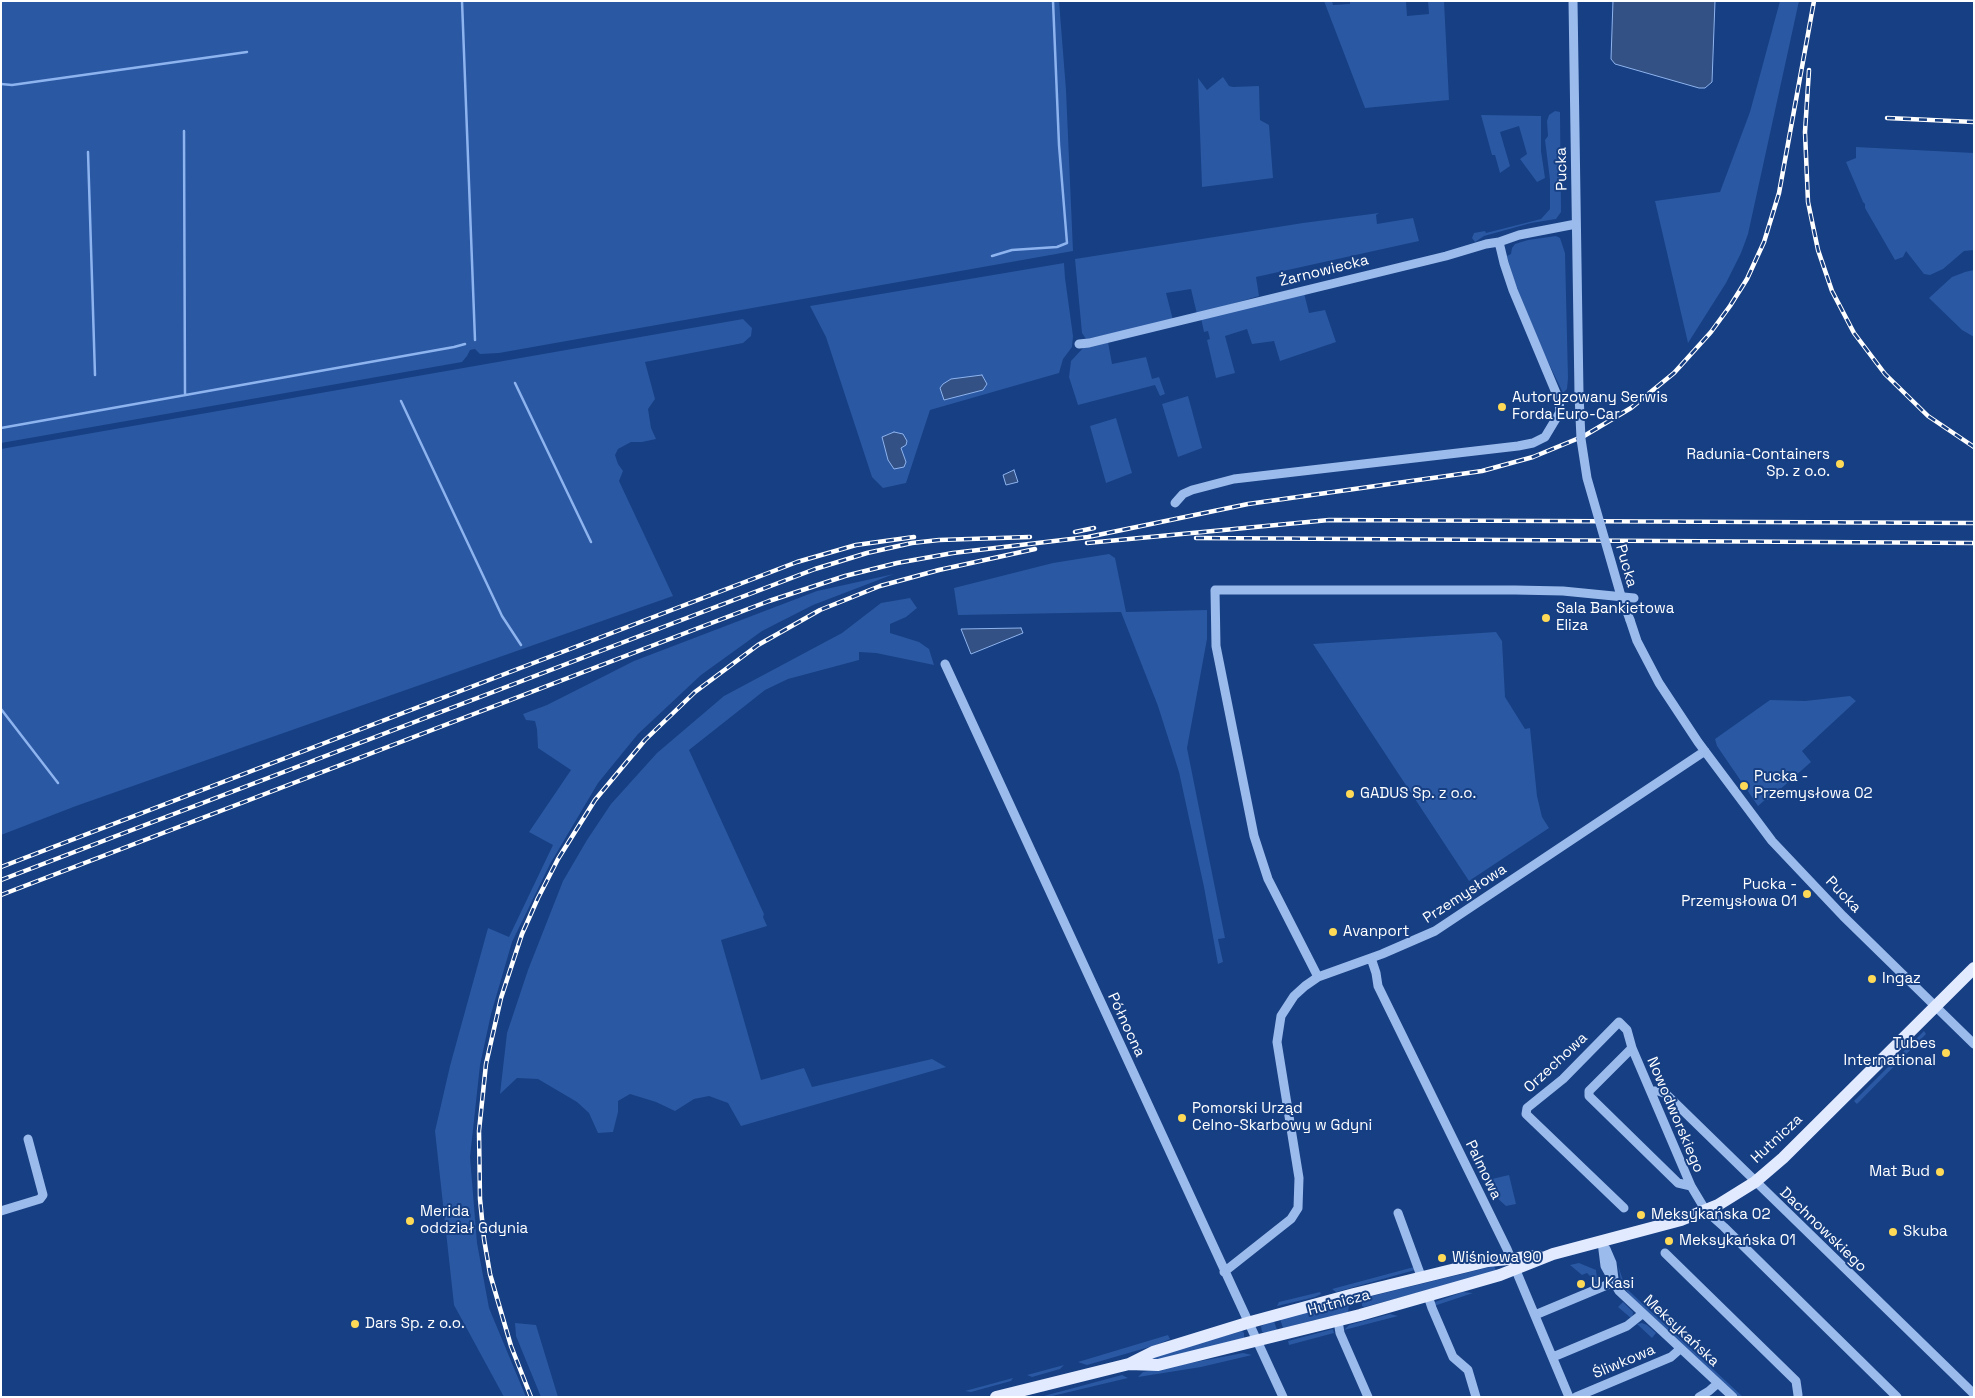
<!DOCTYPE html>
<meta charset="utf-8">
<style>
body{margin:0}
#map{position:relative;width:1975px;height:1398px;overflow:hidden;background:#173f83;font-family:"Space Grotesk",sans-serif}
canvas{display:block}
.frame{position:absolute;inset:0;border:2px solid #fff;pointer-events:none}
</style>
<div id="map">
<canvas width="1975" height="1398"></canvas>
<div class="frame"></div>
</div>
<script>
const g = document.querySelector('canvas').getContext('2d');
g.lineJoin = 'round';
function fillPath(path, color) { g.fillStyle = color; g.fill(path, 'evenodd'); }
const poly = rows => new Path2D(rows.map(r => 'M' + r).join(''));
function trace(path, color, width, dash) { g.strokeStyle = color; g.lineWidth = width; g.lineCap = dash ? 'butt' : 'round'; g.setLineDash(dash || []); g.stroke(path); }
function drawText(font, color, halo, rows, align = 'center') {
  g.font = font + ' "Space Grotesk",sans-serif'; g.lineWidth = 4; g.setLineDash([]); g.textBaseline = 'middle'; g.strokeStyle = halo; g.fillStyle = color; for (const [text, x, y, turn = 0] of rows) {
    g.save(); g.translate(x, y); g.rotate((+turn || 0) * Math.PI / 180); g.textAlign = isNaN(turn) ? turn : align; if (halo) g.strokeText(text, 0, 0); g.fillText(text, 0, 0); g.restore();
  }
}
const green = poly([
 [1,1,1059,1,1066,90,1073,251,499,353,480,354,475,349,470,350,467,356,462,362,1,443],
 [1324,1,1332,1,1333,5,1350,4,1350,1,1406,1,1407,16,1429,14,1428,1,1444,1,1449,100,1365,108],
 [1780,1,1799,1,1748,234,1741,253,1726,283,1688,343,1655,201,1720,192,1750,112],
 [1223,77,1229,86,1233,87,1259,86,1260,120,1269,125,1273,178,1202,187,1198,78,1207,90],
 [1555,111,1560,112,1561,212,1556,219,1531,223,1484,236,1475,242,1472,238,1474,233,1485,231,1486,233,1541,219,1550,209,1550,180,1545,140,1548,136,1547,121,1549,115],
 [1481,115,1541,116,1541,151,1545,178,1537,182,1520,159,1527,154,1519,126,1500,132,1510,166,1500,173,1495,155,1492,155],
 [1856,147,1974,153,1974,250,1964,251,1943,269,1930,275,1924,274,1906,251,1903,257,1895,260,1865,208,1865,204,1863,202,1846,162,1856,158],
 [1379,213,1376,215,1377,224,1413,218,1419,241,1256,277,1259,296,1197,314,1191,289,1166,293,1173,320,1086,339,1082,333,1075,259,1303,223],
 [1556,236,1560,238,1565,253,1568,378,1567,389,1563,393,1539,343,1514,280,1507,256,1511,254,1512,248,1515,244,1528,240],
 [1064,263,1065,278,1073,336,1072,347,1063,359,1059,373,930,410,906,483,883,488,872,477,826,337,810,306],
 [1974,270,1974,337,1962,330,1929,298,1952,277,1965,272],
 [1304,293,1309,313,1325,310,1336,342,1280,361,1274,341,1252,344,1247,329,1225,336,1235,373,1216,378,1207,340,1210,339,1208,331,1204,332,1201,318],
 [743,319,752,328,751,336,743,343,645,362,655,399,648,409,651,428,656,439,642,442,631,442,618,449,615,455,618,464,623,471,619,481,673,596,76,806,1,835,1,449],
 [1108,342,1112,364,1146,357,1152,379,1159,377,1165,394,1160,396,1155,385,1078,405,1069,377,1071,361,1084,347],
 [1188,396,1202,448,1178,457,1162,404],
 [1116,418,1132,473,1106,483,1090,426],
 [1109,554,1115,558,1126,612,1207,610,1207,639,1187,748,1225,938,1218,939,1223,962,1218,964,1204,887,1179,772,1158,706,1121,612,958,615,954,588,1053,563],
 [894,574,813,605,762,631,701,675,638,734,598,783,550,864,512,942,491,1014,480,1065,470,1157,477,1243,489,1308,526,1397,504,1397,454,1305,435,1131,450,1066,488,928,509,937,553,845,529,832,571,770,538,748,537,729,535,721,526,720,523,714,547,705,634,661,817,591],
 [910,598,917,608,906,617,890,624,890,633,919,642,929,649,934,665,876,653,859,652,859,660,788,679,765,690,689,750,764,914,763,917,767,926,721,940,761,1080,804,1068,812,1087,932,1059,946,1067,741,1126,728,1103,709,1096,694,1099,675,1111,656,1102,630,1094,618,1101,618,1112,613,1132,598,1133,589,1113,577,1102,538,1079,517,1078,500,1094,507,1033,528,970,563,881,587,840,611,804,657,753,724,696,842,633,881,603],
 [1496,632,1502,641,1505,697,1525,729,1530,728,1537,796,1542,817,1549,828,1469,881,1313,644],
 [1850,696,1856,701,1802,751,1811,762,1768,800,1766,799,1758,806,1717,746,1715,739,1770,700,1805,701],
 [1924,1031,1926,1034,1857,1104,1854,1101],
 [1509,1175,1516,1204,1506,1206,1496,1197,1492,1179],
 [1579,1263,1596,1270,1597,1279,1599,1280,1601,1284,1598,1284,1587,1273,1582,1275,1570,1265],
 [1618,1265,1624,1284,1628,1290,1743,1397,1739,1397,1629,1295,1621,1281],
 [1494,1266,1497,1272,1364,1307,1362,1306,1362,1299,1364,1298],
 [1414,1267,1415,1270,1336,1292,1332,1289],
 [1320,1292,1321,1294,1315,1297,1277,1306,1279,1302],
 [1463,1292,1473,1293,1434,1306,1435,1302],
 [1623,1302,1633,1312,1632,1319,1618,1307],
 [1344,1303,1349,1305,1348,1312,1283,1328,1280,1319],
 [1390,1314,1398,1316,1344,1330,1349,1325],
 [1274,1321,1277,1330,1265,1333,1262,1332,1261,1326],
 [515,1323,536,1325,558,1397,541,1397,516,1336],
 [1642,1323,1647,1325,1656,1333,1652,1338,1637,1324],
 [1333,1329,1334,1333,1289,1345,1288,1341],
 [1242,1331,1244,1333,1244,1338,1168,1358,1135,1362],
 [1168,1335,1170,1339,1156,1345,1094,1363,1087,1365,1078,1362],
 [1243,1353,1252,1355,1201,1367,1138,1377,1143,1372],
 [1064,1365,1060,1369,1032,1377,1027,1375],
 [1122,1375,1128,1378,1048,1397,1040,1397],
 [1013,1378,1011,1381,971,1392,965,1391]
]);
const water = poly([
 [1613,1,1715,1,1712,82,1705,88,1699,88,1615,64,1611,59,1613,1],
 [982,375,987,384,983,390,944,400,940,388,943,384,951,379,982,375],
 [894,432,903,434,907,441,906,445,901,448,906,462,904,467,894,469,888,460,882,437,894,432],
 [1014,470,1018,482,1006,485,1003,475,1014,470],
 [1021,628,1023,633,971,654,961,629,1021,628]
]);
const stream = poly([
 [462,1,475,340],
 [1,84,12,85,247,52],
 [184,131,185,394],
 [88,152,95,375],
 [992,256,1012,250,1057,247,1067,243,1059,145,1053,1],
 [515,383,591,542],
 [401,401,502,616,521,645],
 [1,428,454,347,465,344],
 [1,709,58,783]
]);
const minor = poly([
 [1573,1,1579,394],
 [1079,344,1089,343,1446,256,1486,244,1499,242,1519,235,1576,224],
 [1175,503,1183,494,1192,490,1234,479,1518,446,1533,443,1545,437,1560,412,1559,400,1513,290,1504,263,1499,242],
 [1630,620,1637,641,1659,683,1698,742,1772,841,1843,916,1974,1044],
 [945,664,1283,1397],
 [1371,958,1376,973,1378,986,1507,1249,1569,1397],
 [1318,977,1268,879,1254,836,1216,646,1215,590,1515,590,1563,591,1634,598],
 [1632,1048,1589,1091,1589,1096,1678,1183,1691,1186],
 [1651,1091,1659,1091,1666,1094,1974,1394],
 [1624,1208,1526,1114,1527,1108,1563,1079,1619,1022,1627,1030,1632,1048,1691,1186,1706,1211,1724,1227,1897,1397],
 [1,1211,40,1199,43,1195,28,1139],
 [1398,1213,1421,1276],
 [1602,1242,1605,1266,1619,1291,1733,1397],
 [1606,1249,1612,1263,1614,1279],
 [1665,1253,1796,1381,1798,1395],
 [1224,1272,1291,1219,1298,1208,1299,1178,1277,1042,1281,1016,1294,996,1305,986,1318,977,1382,954,1435,931,1705,751],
 [1428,1296,1432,1308,1453,1357,1468,1370,1476,1397],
 [1535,1315,1614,1282],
 [1338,1321,1340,1333,1368,1397],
 [1553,1357,1627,1326,1642,1314],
 [1576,1397,1671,1357,1680,1349],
 [1699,1397,1709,1391,1718,1383]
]);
const major = poly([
 [1129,1364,1158,1365,1360,1315,1500,1275,1553,1254,1681,1220,1718,1205,1755,1182,1783,1158,1974,968],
 [996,1397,1129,1364,1153,1352,1247,1323,1354,1294,1488,1261,1538,1256]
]);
const rail = poly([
 [1809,70,1805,132,1808,202,1818,250,1832,291,1854,333,1885,374,1928,416,1974,447],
 [1887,118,1974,122],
 [1075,532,1094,528],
 [1196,538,1974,543],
 [1087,543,1329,520,1974,523],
 [1,867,797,562,856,545,914,537],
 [1,880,815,569,867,553,912,543,939,540,1030,537],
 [1,895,769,601,845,576,897,563,953,553,1088,537,1248,504,1482,471,1533,457,1584,436,1631,408,1674,373,1711,332,1730,306,1747,279,1764,242,1779,193,1814,1],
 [531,1397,511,1346,490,1274,484,1239,480,1199,479,1131,486,1064,501,998,522,934,538,898,558,859,595,800,645,740,695,692,758,645,820,610,880,586,939,570,1035,549]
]);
const minorBridge = poly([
 [1579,394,1581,439,1587,478,1621,596,1630,620]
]);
const markers = [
 [1502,407,5,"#ffda57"],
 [1840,464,5,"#ffda57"],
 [1546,618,5,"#ffda57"],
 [1744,786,5,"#ffda57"],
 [1350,794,5,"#ffda57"],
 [1807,894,5,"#ffda57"],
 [1333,932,5,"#ffda57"],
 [1872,979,5,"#ffda57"],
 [1946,1053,5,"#ffda57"],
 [1182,1118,5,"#ffda57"],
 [1940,1172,5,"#ffda57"],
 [1641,1215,5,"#ffda57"],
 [410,1221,5,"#ffda57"],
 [1893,1232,5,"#ffda57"],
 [1669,1241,5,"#ffda57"],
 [1442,1258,5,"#ffda57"],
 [1581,1284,5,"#ffda57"],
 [355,1324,5,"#ffda57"]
];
const streetNames = [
 ["Pucka",1562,169,-91],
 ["Żarnowiecka",1324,271,-14],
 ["Pucka",1626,566,74],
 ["Przemysłowa",1465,894,-33],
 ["Pucka",1843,895,46],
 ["Północna",1126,1025,65],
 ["Orzechowa",1556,1063,-43],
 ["Nowodworskiego",1675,1115,67],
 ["Hutnicza",1777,1139,-43],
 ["Palmowa",1483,1170,64],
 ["Dachnowskiego",1823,1230,44],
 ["Hutnicza",1339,1303,-15],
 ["Meksykańska",1681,1331,43],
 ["Śliwkowa",1624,1362,-23]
];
const poiNames = [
 ["Autoryzowany Serwis",1512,398],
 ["Forda Euro-Car",1512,415],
 ["Radunia-Containers",1830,455,"right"],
 ["Sp. z o.o.",1830,472,"right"],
 ["Sala Bankietowa",1556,609],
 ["Eliza",1556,626],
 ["Pucka -",1754,777],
 ["Przemysłowa 02",1754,794],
 ["GADUS Sp. z o.o.",1360,794],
 ["Pucka -",1797,885,"right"],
 ["Przemysłowa 01",1797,902,"right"],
 ["Avanport",1343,932],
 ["Ingaz",1882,979],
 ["Tubes",1936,1044,"right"],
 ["International",1936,1061,"right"],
 ["Pomorski Urząd",1192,1109],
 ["Celno-Skarbowy w Gdyni",1192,1126],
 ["Mat Bud",1930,1172,"right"],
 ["Merida",420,1212],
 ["oddział Gdynia",420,1229],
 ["Meksykańska 02",1651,1215],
 ["Skuba",1903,1232],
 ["Meksykańska 01",1679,1241],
 ["Wiśniowa 90",1452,1258],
 ["U Kasi",1591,1284],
 ["Dars Sp. z o.o.",365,1324]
];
fillPath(green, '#2a58a3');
fillPath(water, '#335184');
trace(water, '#8eb4ef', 1);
trace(stream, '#8eb4ef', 2.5);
trace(minor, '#9bbbec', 9);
trace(major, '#e1eaff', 12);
trace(rail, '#fff', 4.5);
trace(rail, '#173f83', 2.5, [8]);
trace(minorBridge, '#9bbbec', 9);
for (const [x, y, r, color] of markers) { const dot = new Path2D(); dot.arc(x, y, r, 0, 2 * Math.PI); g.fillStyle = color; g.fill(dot); trace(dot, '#173f83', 2); }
drawText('15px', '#fff', '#173f83', streetNames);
drawText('15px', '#fff', '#173f83', poiNames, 'left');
</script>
